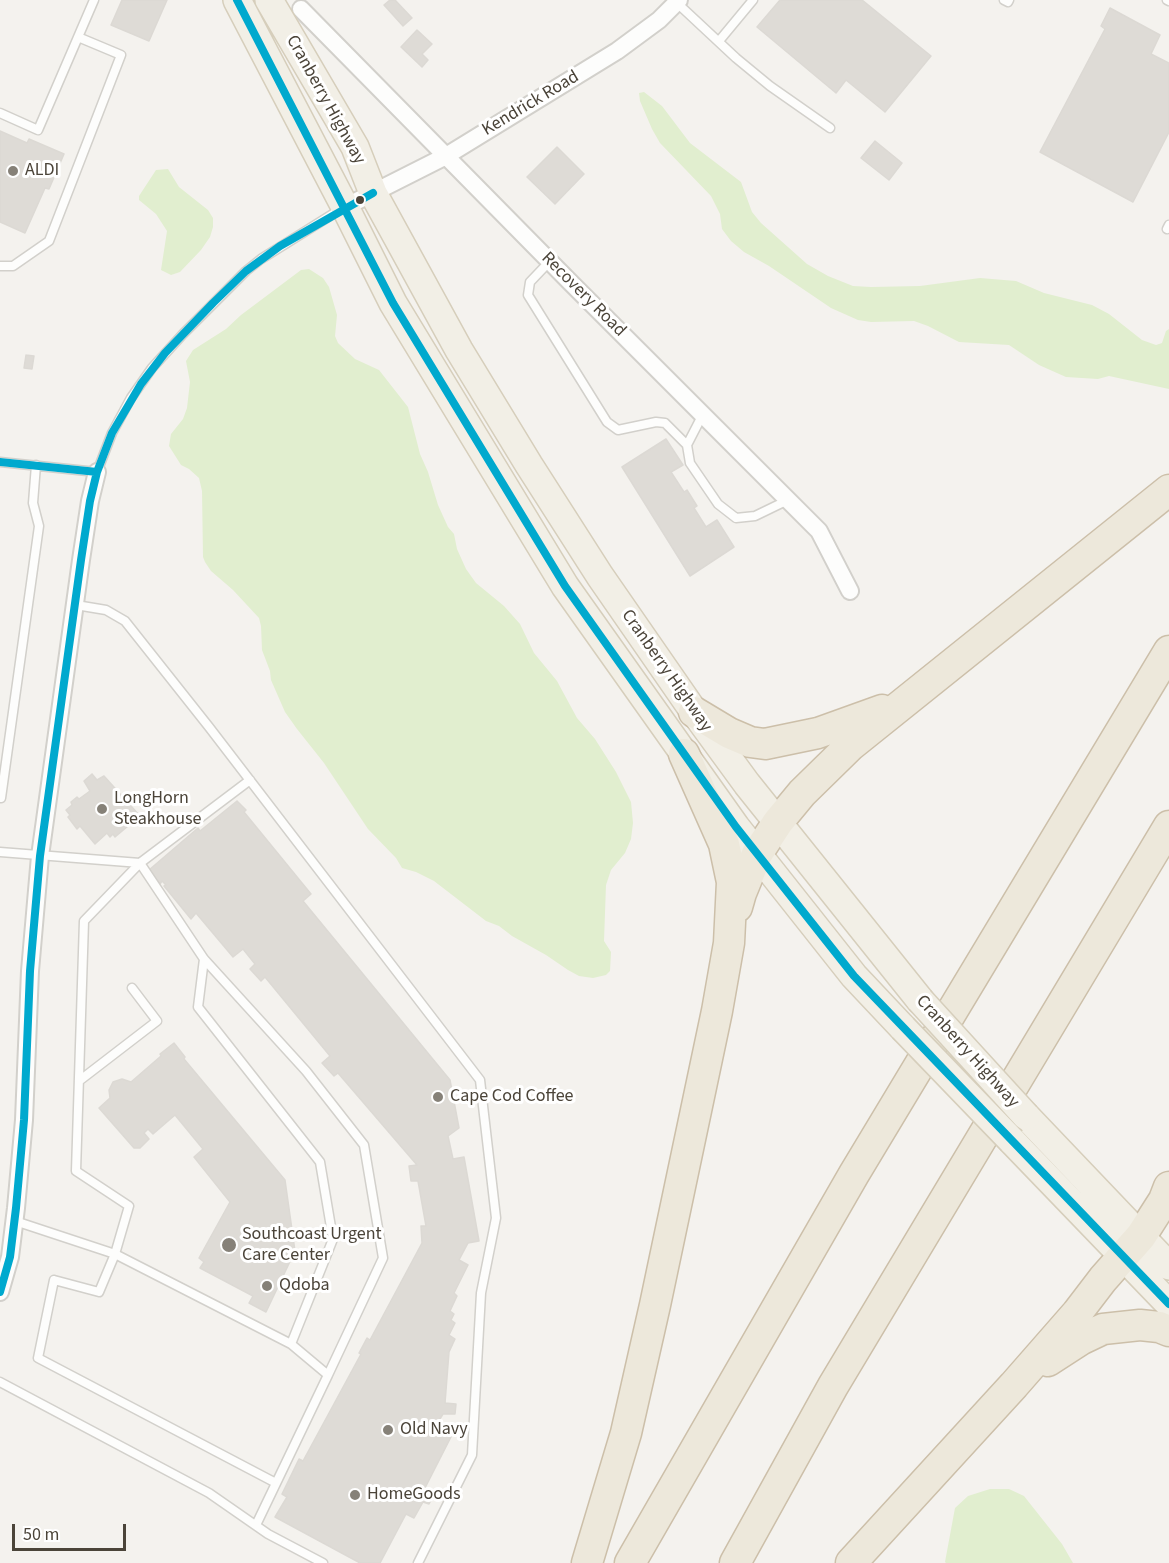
<!DOCTYPE html>
<style>
body{margin:0}
#map{position:relative;width:1169px;height:1563px;overflow:hidden;background:#f4f2ee;font-family:"Source Sans 3",sans-serif}
canvas{display:block}
.scale{position:absolute;left:12px;top:1524px;width:114px;height:27px;box-sizing:border-box;border:3px solid #4b4439;border-top:0;padding-left:8px;font-size:18px;line-height:21px;white-space:nowrap;color:#4b4439;-webkit-text-stroke:4px #fff;paint-order:stroke}
</style>
<div id="map">
<canvas width="1169" height="1563"></canvas>
<div class="scale">50 m</div>
</div>
<script>
const g = document.querySelector('canvas').getContext('2d');
g.lineJoin = 'round';
function fillPath(path, color) { g.fillStyle = color; g.fill(path, 'evenodd'); }
const poly = rows => new Path2D(rows.map(r => 'M' + r).join(''));
function trace(path, color, width, dash) { g.strokeStyle = color; g.lineWidth = width; g.lineCap = dash ? 'butt' : 'round'; g.setLineDash(dash || []); g.stroke(path); }
function drawText(font, color, halo, rows, align = 'center') {
  g.font = font + ' "Source Sans 3",sans-serif'; g.lineWidth = 6; g.setLineDash([]); g.textBaseline = 'middle'; g.strokeStyle = halo; g.fillStyle = color; for (const [text, x, y, turn = 0] of rows) {
    g.save(); g.translate(x, y); g.rotate((+turn || 0) * Math.PI / 180); g.textAlign = isNaN(turn) ? turn : align; if (halo) g.strokeText(text, 0, 0); g.fillText(text, 0, 0); g.restore();
  }
}
const green = poly([
 [644,92,662,106,690,143,741,182,752,212,761,223,807,264,828,276,853,286,871,287,920,286,980,278,1016,281,1044,293,1092,305,1109,314,1142,340,1156,345,1162,343,1166,331,1169,329,1169,389,1109,376,1098,379,1066,377,1039,365,1009,345,959,342,928,326,914,321,871,322,858,320,831,308,769,266,744,252,731,241,722,229,720,214,711,196,660,143,652,129,640,101,639,93],
 [168,169,179,187,208,210,213,218,213,227,210,237,201,250,180,272,171,275,161,270,167,231,156,214,139,200,139,196,156,170],
 [309,269,323,278,329,287,337,315,335,336,338,343,355,359,379,370,408,407,420,454,428,472,438,505,448,527,454,534,457,549,466,569,476,583,504,606,520,624,534,653,557,681,577,718,595,739,616,772,631,802,633,823,631,839,625,853,611,870,606,885,604,941,611,952,610,971,606,975,593,978,579,976,568,970,546,955,512,936,499,926,486,921,434,881,416,872,402,868,396,858,368,829,324,763,297,729,285,712,271,680,270,671,262,650,261,626,259,618,233,590,211,571,205,562,203,557,202,491,199,478,189,469,181,465,169,446,171,434,183,419,187,408,190,382,186,361,193,350,226,329,241,315,301,270],
 [990,1489,1009,1489,1024,1496,1062,1544,1073,1563,946,1563,945,1562,955,1508,968,1496]
]);
const building = poly([
 [122,0,167,0,149,41,111,25,122,0],
 [390,0,395,0,412,18,403,26,384,5,390,0],
 [780,0,862,0,931,56,885,112,846,80,836,93,757,27,780,0],
 [1110,8,1160,35,1151,54,1169,63,1169,132,1133,202,1040,152,1105,29,1101,26,1110,8],
 [417,30,432,44,422,54,428,60,422,67,401,47,417,30],
 [0,131,27,143,29,139,64,154,49,189,45,188,25,233,0,222,0,131],
 [875,141,902,163,889,180,861,158,875,141],
 [557,147,584,174,555,204,527,177,557,147],
 [26,355,34,356,32,369,24,368,26,355],
 [666,439,683,465,671,472,684,492,687,490,697,506,694,508,706,527,717,520,734,547,690,576,622,467,666,439],
 [92,774,97,780,104,776,140,816,115,837,113,834,110,837,107,833,95,844,80,826,77,829,68,817,70,815,66,810,72,805,71,802,77,797,79,799,90,791,84,781,92,774],
 [237,801,246,810,244,812,311,894,303,901,450,1080,459,1128,448,1136,453,1159,464,1157,479,1241,468,1243,459,1260,468,1265,454,1293,457,1296,450,1311,454,1314,451,1320,455,1323,449,1335,455,1339,449,1352,445,1403,456,1404,455,1414,443,1414,438,1422,454,1431,425,1488,435,1493,429,1504,423,1502,414,1518,406,1514,380,1563,360,1563,275,1517,287,1497,282,1494,299,1459,303,1461,361,1354,359,1353,367,1338,370,1340,422,1243,421,1226,426,1226,418,1181,411,1181,409,1166,417,1165,338,1073,334,1076,322,1063,330,1056,265,977,261,981,250,969,255,964,243,949,233,957,196,913,191,919,164,886,166,885,162,881,160,884,149,870,198,828,200,831,237,801],
 [174,1043,185,1057,184,1059,285,1180,295,1251,266,1312,249,1303,253,1296,200,1268,204,1262,199,1258,230,1202,194,1157,203,1149,175,1115,153,1134,148,1129,144,1133,149,1139,140,1148,134,1148,99,1108,110,1098,109,1090,113,1082,122,1079,131,1082,161,1056,160,1054,174,1043]
]);
const service = poly([
 [1004,0,1008,2,1009,0],
 [1167,0,1169,1],
 [676,2,736,58,770,86,830,128],
 [719,41,753,0],
 [0,113,38,130,94,0],
 [1167,229,1169,225],
 [550,261,530,282,528,295,607,422,618,430,656,422,665,423,687,445],
 [0,266,13,266,49,241,121,55,78,37],
 [703,414,687,445,690,463,718,504,736,518,755,516,788,500],
 [0,462,97,472,112,433,131,398,152,368,183,334,246,271,261,259,341,209],
 [76,605,106,610,125,621,209,727,480,1080,496,1218,481,1293,472,1455,418,1563],
 [1,798,39,526,33,503,36,465],
 [0,852,140,863,250,780],
 [204,959,198,1007,320,1162,333,1239,291,1344],
 [79,1081,157,1021,132,988],
 [15,1221,115,1254,291,1344,328,1375,256,1525],
 [0,1382,209,1493,268,1534,323,1563],
 [276,1483,38,1358,54,1280,99,1292,115,1254,129,1206,76,1171,84,921,140,863,204,959,306,1071,364,1145,383,1258,328,1375]
]);
const minor = poly([
 [301,9,571,283,819,531,850,591],
 [345,207,446,156,617,51,659,20,679,0],
 [0,1292,10,1257,16,1208,24,1120,30,971,40,856,81,560,90,501,97,472]
]);
const primary = poly([
 [237,0,345,207,393,303,565,586,736,827,854,976,903,1028],
 [269,0,355,147,373,193,459,350,529,465,600,576,690,706,747,784,920,1000],
 [1026,1116,1169,1266],
 [1012,1141,1169,1304]
]);
const motorway = poly([
 [694,712,729,733,750,742,765,744,818,733,882,710],
 [737,907,741,893,757,854,778,822,802,793,850,746,1169,490],
 [1048,1361,1082,1339,1103,1329,1140,1325,1159,1327,1169,1331],
 [587,1563,626,1433,655,1305,717,1011,729,943,732,882,724,844,684,754],
 [630,1563,854,1174,1169,651],
 [735,1563,833,1386,1169,826],
 [851,1563,1014,1385,1077,1313,1103,1279,1141,1236,1164,1200,1169,1187]
]);
const primaryBridge = poly([
 [920,1000,1026,1116],
 [903,1028,1012,1141]
]);
const bus1 = poly([
 [237,0,393,303,565,586,736,827,854,976,1169,1304],
 [0,462,97,472],
 [0,1292,10,1257,16,1208,24,1120,30,971,40,856,81,560,90,501,97,472,112,433,141,384,165,353,213,303,246,271,280,246,373,193]
]);
const markers = [
 [13,171,6,"#868178"],
 [360,200,5,"#4b4439"],
 [102,809,6,"#868178"],
 [438,1097,6,"#868178"],
 [229,1245,8,"#868178"],
 [267,1286,6,"#868178"],
 [388,1430,6,"#868178"],
 [355,1495,6,"#868178"]
];
const streetNames = [
 ["Cranberry Highway",325,100,61],
 ["Kendrick Road",531,104,-31],
 ["Recovery Road",583,295,45],
 ["Cranberry Highway",666,671,55],
 ["Cranberry Highway",967,1052,48]
];
const poiNames = [
 ["ALDI",25,171],
 ["LongHorn",114,799],
 ["Steakhouse",114,820],
 ["Cape Cod Coffee",450,1097],
 ["Southcoast Urgent",242,1235],
 ["Care Center",242,1256],
 ["Qdoba",279,1286],
 ["Old Navy",400,1430],
 ["HomeGoods",367,1495]
];
fillPath(green, '#e1eecf');
fillPath(building, '#dedbd6');
trace(building, '#dcd9d4', 1.5);
trace(service, '#d2d0cb', 11);
trace(minor, '#d2d0cb', 20);
trace(primary, '#d6cebb', 30);
trace(motorway, '#ccbfa9', 33);
trace(service, '#fdfdfc', 8);
trace(minor, '#fdfdfc', 16);
trace(primary, '#f2efe6', 27);
trace(motorway, '#ede8db', 30);
trace(primaryBridge, '#d6cebb', 30, []);
trace(primaryBridge, '#f2efe6', 27);
trace(bus1, '#00a9ce', 8);
for (const [x, y, r, color] of markers) { const dot = new Path2D(); dot.arc(x, y, r, 0, 2 * Math.PI); g.fillStyle = color; g.fill(dot); trace(dot, '#fff', 2); }
drawText('18px', '#4b4439', '#fff', streetNames);
drawText('18px', '#4b4439', '#fff', poiNames, 'left');
</script>
